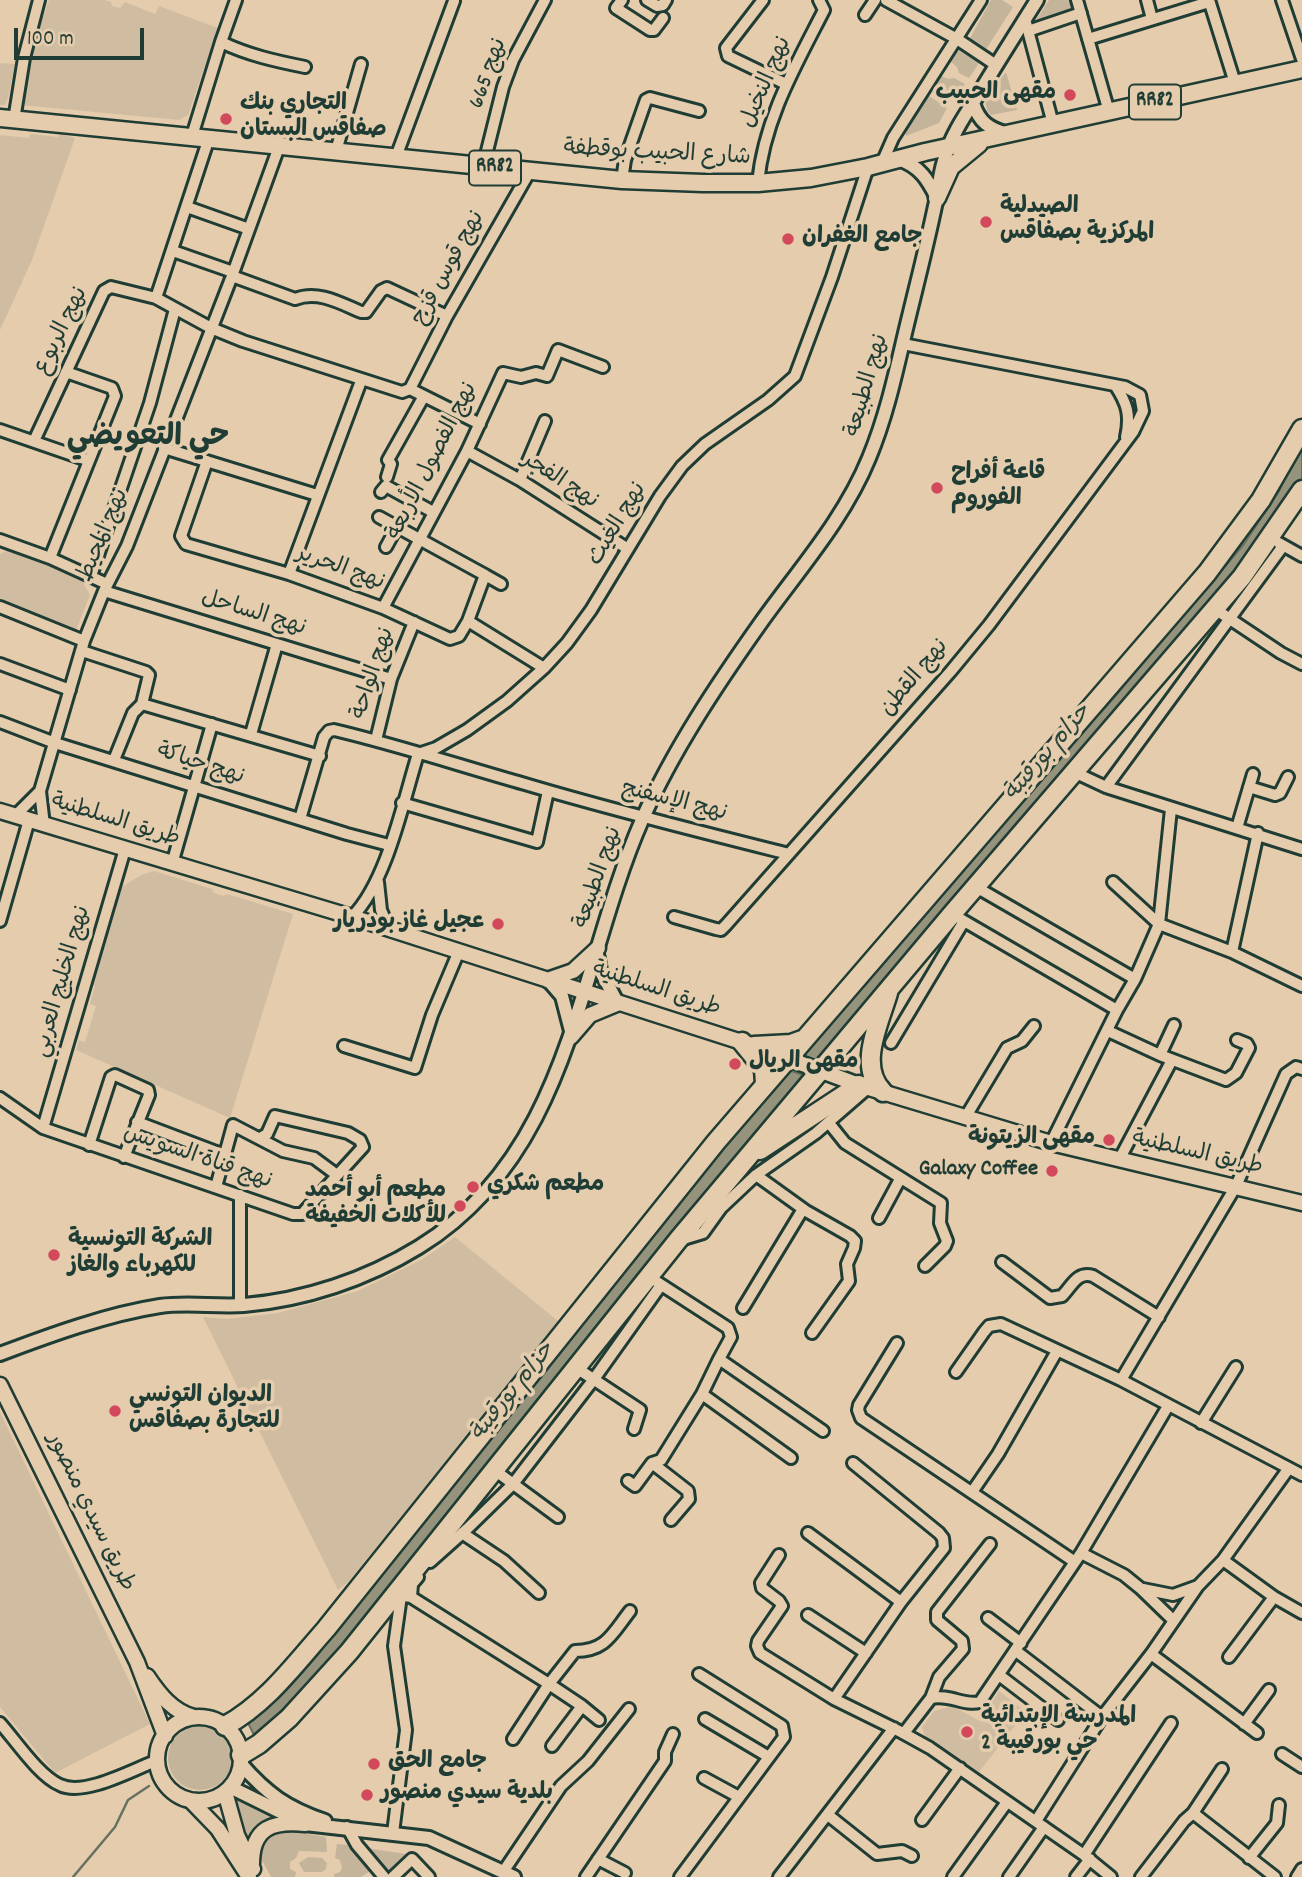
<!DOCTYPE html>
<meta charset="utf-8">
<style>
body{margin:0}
#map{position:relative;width:1302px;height:1877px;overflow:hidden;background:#e4ccad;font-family:Dekko,sans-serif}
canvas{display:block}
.scale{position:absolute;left:14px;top:28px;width:130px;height:32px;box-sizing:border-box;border:4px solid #1f3d34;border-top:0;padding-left:9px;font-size:21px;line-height:24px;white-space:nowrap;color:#1f3d34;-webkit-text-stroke:5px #e4ccad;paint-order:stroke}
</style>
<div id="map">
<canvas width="1302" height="1877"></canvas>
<div class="scale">100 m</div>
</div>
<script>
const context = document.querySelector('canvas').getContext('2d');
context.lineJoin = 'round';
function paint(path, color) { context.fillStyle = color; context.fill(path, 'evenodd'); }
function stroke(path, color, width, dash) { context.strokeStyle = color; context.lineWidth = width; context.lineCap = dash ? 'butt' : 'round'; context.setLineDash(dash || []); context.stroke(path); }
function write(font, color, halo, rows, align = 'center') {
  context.font = font + ' Dekko,"Playpen Sans Arabic",sans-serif'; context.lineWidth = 7; context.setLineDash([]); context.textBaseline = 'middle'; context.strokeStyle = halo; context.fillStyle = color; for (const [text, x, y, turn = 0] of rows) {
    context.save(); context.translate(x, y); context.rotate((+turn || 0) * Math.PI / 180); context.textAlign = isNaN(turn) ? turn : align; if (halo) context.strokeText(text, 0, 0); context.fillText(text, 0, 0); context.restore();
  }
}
paint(new Path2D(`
 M49,0H105L111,2L112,6L120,8L125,2L155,14L159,6L218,28L188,115L179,120L21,105L25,66Z
 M0,63L15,64L8,98L5,105H0Z
 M30,134L58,137L60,134L75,138L32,260L0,330V135L29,138Z
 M8,550L80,577L90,595L76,630L0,602V554Z
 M154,871L212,889L214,893L223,896L227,894L293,914L230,1118L76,1050L79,1040L85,1042L96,1006L90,1004L95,986L93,985L95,980L92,975L122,887L141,875Z
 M455,1237L558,1321L348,1582L338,1590L203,1317L227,1319L278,1313L358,1291L421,1260Z
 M0,1412L150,1724L55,1773L0,1707Z
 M999,1691L1021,1708L1013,1720L1017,1723L979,1772L925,1737L922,1727L934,1711L952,1706L980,1721Z`), '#d0bda1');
paint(new Path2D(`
 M991,0H1002L1013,7L985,51L969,40Z
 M1049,0H1069L1073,12L1036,23L1035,22Z
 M958,50L979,63L969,78L959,73L957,67L950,61Z
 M1006,72L1017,110L991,115L987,110L985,100Z
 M941,76L948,79L954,78L965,84L956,98L936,84Z
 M929,96L947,108L939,123L906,136L905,132Z
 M168 1758a32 32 0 1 1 64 0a32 32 0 1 1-64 0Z
 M240,1798L273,1817L257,1826L248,1839L236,1801Z
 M281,1829L326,1837L327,1852L299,1851L296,1858L290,1862V1869L296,1872L295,1877H271L259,1855L267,1836Z
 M337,1844L348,1845L372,1870L361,1877H334V1874L340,1872L342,1868L340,1860L335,1858Z
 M366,1848L406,1854L407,1857L388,1875Z
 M308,1857L322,1858L327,1863L326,1869L322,1872H304L299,1863Z`), '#c4b49a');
const water = new Path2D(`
 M1302,440V480L1239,569L862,1011L817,1061L802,1055L1065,745L1105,708L1244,544L1279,491Z
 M786,1069L803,1075L302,1697L255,1737L248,1723L286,1690L306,1667Z`);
paint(water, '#96937d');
stroke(water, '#667160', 2);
stroke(new Path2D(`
 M73,1877L115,1827L128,1800L149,1786`), '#667160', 2.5);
const minor = new Path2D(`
 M622,0L616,8L650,30H654L663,18
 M647,0L657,6L663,5L666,0
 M763,0L726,48L728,56L786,84
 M886,0L957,39L996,65
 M1077,0L1109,112
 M1147,0L1152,19
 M1209,0L1235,83
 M1282,0L1302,59
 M865,15L875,0
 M1025,19L1053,124
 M1028,31L1081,13
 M1088,39L1209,2
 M221,42C248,55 275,61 305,67
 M14,120L24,58L39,0
 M192,136L221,42L236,0
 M336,151L361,64
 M396,157L454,1
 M882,163L893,138L981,0
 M483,167L503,87L513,60L545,0
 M622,180L625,160L646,100L650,98L699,111
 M758,183C764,119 796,65 824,10L819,0
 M187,207L249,229
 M173,251L233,272
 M232,276L295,299C318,290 340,303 361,312H366L381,291L387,288L447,316
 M156,298L209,138
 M1115,385C1127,403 1131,415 1126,437
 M410,389L447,316L530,171
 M0,430L87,460
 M34,441L104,291L111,287L156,298L211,328L243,341L402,392L410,389L480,424
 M164,448L317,495
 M467,451L520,480L628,549
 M207,461L181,536L186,544L289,574L383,608L450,639L459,636L468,621L544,668
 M387,477L391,464L388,460L424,396
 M520,480L545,421
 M381,492L386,486L433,512
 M379,517L485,575L468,621
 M0,540L50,558L107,584
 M1279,543L1302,556
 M386,547L397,527
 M50,558L115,396L112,388L66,372
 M289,574L361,381
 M485,575L501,584
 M91,576L150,403L175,309
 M104,591L391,679
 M0,607L84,641
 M383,608L467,451L503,373L521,377L536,373L547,376L558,350L603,367
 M1215,609L1281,653L1302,664
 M82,651L146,672L149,675L142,704L133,713L114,760
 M0,664L70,690
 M142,704L320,756
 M0,722L55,743L347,834L389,845
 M251,734L277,644
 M376,740L391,679L414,622
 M1074,772L1106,787L1302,849
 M1106,787L1283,546
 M1249,787L1275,795L1280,793L1288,777
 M402,803L537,842L548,791
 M15,816L40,791
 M300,819L324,737L329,731L334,730C398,745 461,766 525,784C612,810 701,832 789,854
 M44,825L40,791L84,641L104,591L127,546L232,276L280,144
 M1237,828L1253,774
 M172,864L212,724
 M378,882L381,910L389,929
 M1113,882L1159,924
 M976,887L1135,979L1117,1010L1051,1143
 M952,914L1117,1010
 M352,917C387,882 403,802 418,754L436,748L467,730L507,701L544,668L567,643L591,610L660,496L682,466L705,444L768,400L795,376L832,277L868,167
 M674,917L716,929L721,930L726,925L951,671L989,625L1133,432L1143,411L1140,395L1125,387L903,344
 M0,921L29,820
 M1159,924L1171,809
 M1232,952L1302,986
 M1135,979L1159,924L1232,952L1258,833
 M1108,1031L1160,1055L1226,1080L1236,1073L1249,1048L1247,1044L1237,1040
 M891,1043L964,921
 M344,1046L415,1068L432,1015L459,951
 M1160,1055L1174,1025
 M1302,1069L1296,1067L1286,1074L1236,1186L1121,1380L1302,1475
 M0,1098L43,1128L293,1214H302L363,1147L360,1140L348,1133L275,1116L267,1134L260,1138
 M965,1118L1007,1048L1022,1041L1034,1026
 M137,1122L224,1155
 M829,1123L845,1143L941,1203L940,1223L947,1241L945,1246L925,1266
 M43,1128L125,849
 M89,1145L111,1077L115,1075L148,1090L149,1095L124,1157
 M1119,1160L1172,1060
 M756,1175L806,1211L850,1236L855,1241L854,1248L847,1264L849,1281L812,1333
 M216,1187L233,1125L283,1151L314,1158L337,1175
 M879,1218L900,1179
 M680,1240L703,1233L721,1208L756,1175L816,1133L869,1087
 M1002,1262L1050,1298L1062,1296C1072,1286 1077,1271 1093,1276L1159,1317
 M657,1282L728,1328L731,1337L719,1359
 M240,1305V1195
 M743,1308L803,1209
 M897,1343L859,1405L858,1410L861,1418L1075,1562
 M575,1367L640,1410L634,1429
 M956,1372L984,1332L989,1326L1001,1324L1121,1380
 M702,1394L791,1458
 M1201,1423L1236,1367
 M652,1463L688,1491L689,1499L671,1520
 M493,1469L558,1517
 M628,1481L635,1486L652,1463L661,1460L702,1394L719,1359L823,1431
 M972,1492L998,1454L1057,1351
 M462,1533L504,1561L539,1593
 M808,1533L901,1602
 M1081,1553L1124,1575L1140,1588L1173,1620
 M779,1555L761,1583L762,1588L779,1601L782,1606L758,1641L757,1646L760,1653L834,1699L901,1732L930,1748L1084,1855L1111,1877
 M1223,1560L1274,1597L1302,1613
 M430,1562L467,1529L513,1484L594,1379L661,1285
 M1143,1589L1173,1595L1198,1586
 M405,1596L411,1597L549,1684L513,1739
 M411,1597L412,1584L418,1577
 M808,1615L866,1653
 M988,1618L1021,1643
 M1016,1651L1102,1717
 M1151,1654L1257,1733
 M1229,1657L1274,1597
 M999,1675L1058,1720
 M931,1698L939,1677L963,1649L962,1641L937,1620V1612L990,1544
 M834,1699L901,1602L944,1548L943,1538L939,1533L853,1463
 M582,1706L599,1720
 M705,1719L769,1757
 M0,1723C16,1741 39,1776 60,1785C84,1797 134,1769 158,1760
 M1244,1724L1269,1690
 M904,1733L931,1698C951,1694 963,1706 980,1702L1081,1553L1168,1406
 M552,1746L582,1706L549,1684L575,1651C606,1651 612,1634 630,1611
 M1282,1754L1302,1767
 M704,1778L739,1797
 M1193,1813L1222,1769
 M828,1815L877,1854L902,1851L912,1856
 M922,1820L960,1768
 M1036,1821L1102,1717L1151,1654L1198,1586L1223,1560L1289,1468
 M347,1827L357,1845L384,1877
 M393,1833L406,1730L394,1646L401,1596
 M1084,1855L1171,1723
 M1249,1858L1277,1823L1279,1805
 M598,1859L625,1873
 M503,1872L561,1786L588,1761L629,1709
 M393,1877L412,1859L429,1877
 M586,1877L665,1761V1752L673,1734
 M680,1877L784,1737L782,1726L699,1674
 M779,1877L894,1728
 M953,1877L1007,1802
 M1009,1877L1044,1827
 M1076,1877L1090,1859
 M1141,1877L1184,1821L1193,1813L1275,1877
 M1297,1877L1302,1869`);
const tertiary = new Path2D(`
 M973,103C979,122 989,129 1008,134
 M898,159C920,166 928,180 937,198
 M597,954L600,970L617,1002
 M549,981L562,996L571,1031
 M0,1354C50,1335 108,1314 160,1306C188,1302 216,1307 244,1305C305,1300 367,1279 419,1247C572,1153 577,968 642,820C673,750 718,683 762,621C800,568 844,519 869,458C886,417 895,376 905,333C915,291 926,249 935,206C939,191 939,176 944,161C950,137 965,115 978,95C997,63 1017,32 1037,0
 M241,1764C267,1794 287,1808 325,1821
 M230,1787L305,1824L429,1838L514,1877`);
const secondary = new Path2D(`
 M0,811L352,917L754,1046L859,1085L1051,1143L1302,1203
 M547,980L573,971L598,948
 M571,1037L590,1015L619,1003
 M0,1385L137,1662L165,1736
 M147,1676C159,1694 173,1712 194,1717
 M157 1759a42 42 0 1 1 84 0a42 42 0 1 1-84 0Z
 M225,1792L237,1835L253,1869
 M190,1800L218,1829L249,1877
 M252,1864C252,1827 273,1821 305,1824`);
const primary = new Path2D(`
 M0,118L622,180L703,183H758L811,178L868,167L925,152L1302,69
 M937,198L951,167L979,144`);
const trunk = new Path2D(`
 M742,1042L764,1069L765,1084
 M754,1046L791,1044L802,1040
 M883,1092C857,1066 879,1024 888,993
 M760,1150L859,1085
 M225,1726C266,1704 295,1664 326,1629L716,1142L1207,573L1261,500L1302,429
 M241,1755L259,1744L289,1718L349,1652L678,1240L952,914L1242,577L1302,490`);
stroke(minor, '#1f3d34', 16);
stroke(tertiary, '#1f3d34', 18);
stroke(secondary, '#1f3d34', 19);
stroke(primary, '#1f3d34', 21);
stroke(trunk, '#1f3d34', 23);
stroke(minor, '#e4ccad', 10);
stroke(tertiary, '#e4ccad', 12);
stroke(secondary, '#e4ccad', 14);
stroke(primary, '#e4ccad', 16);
stroke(trunk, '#e4ccad', 18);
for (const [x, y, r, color] of [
 [1070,95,7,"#d1495b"],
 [226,119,7,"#d1495b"],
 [986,222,7,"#d1495b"],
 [788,239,7,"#d1495b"],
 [937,488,7,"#d1495b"],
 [498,924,7,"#d1495b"],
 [735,1064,7,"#d1495b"],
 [1109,1140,7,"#d1495b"],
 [1052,1171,7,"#d1495b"],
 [473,1187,7,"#d1495b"],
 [460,1206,7,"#d1495b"],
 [54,1255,7,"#d1495b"],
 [115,1411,7,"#d1495b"],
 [967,1732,7,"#d1495b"],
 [374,1764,7,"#d1495b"],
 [367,1795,7,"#d1495b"]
]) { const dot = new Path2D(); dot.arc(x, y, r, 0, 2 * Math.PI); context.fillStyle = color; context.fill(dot); stroke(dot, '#e4ccad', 2.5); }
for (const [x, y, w] of [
 [1155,102,52],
 [495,168,52]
]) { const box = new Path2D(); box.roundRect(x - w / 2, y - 17.5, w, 35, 5); context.fillStyle = '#e4ccad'; context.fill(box); stroke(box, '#1f3d34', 2); }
write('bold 21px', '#1f3d34', null, [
 ["RR82",1155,102],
 ["RR82",495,168]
]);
write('23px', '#1f3d34', '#e4ccad', [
 ["نهج 665",490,74,-70],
 ["نهج النخيل",768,83,-67],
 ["شارع الحبيب بوقطفة",657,155,3],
 ["نهج قوس قزح",450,269,-61],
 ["نهج الربوع",63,332,-64],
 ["نهج الطبيعة",869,386,-74],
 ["نهج الفصول الأربعة",434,462,-63],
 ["نهج الفجر",559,482,33],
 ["نهج الغيث",619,525,-59],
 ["نهج المحيط",105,536,-67],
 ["نهج الحرير",340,570,20],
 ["نهج الساحل",253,615,17],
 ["نهج الواحة",375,674,-72],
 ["نهج القطن",916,679,-50],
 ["نهج حياكة",200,766,18],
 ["نهج الإسفنج",674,803,14],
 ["طريق السلطنية",115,822,17],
 ["نهج الطبيعة",600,878,-71],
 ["نهج الخليج العربي",64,982,-74],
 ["طريق السلطنية",656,991,18],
 ["طريق السلطنية",1197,1155,13],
 ["نهج قناة السويس",197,1159,19],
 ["طريق سيدي منصور",89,1513,64]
]);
write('bold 23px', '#1f3d34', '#e4ccad', [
 ["مقهى الحبيب",1056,95,"right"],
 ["التجاري بنك",240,106],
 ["صفاقس البستان",240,132],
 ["الصيدلية",1000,209],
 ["المركزية بصفاقس",1000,235],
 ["جامع الغفران",802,239],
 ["قاعة أفراح",951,475],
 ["الفوروم",951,501],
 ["عجيل غاز بودريار",484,924,"right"],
 ["مقهى الريال",749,1064],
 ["مقهى الزيتونة",1095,1140,"right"],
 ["Galaxy Coffee",1038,1171,"right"],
 ["مطعم شكري",487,1187],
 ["مطعم أبو أحمد",446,1193,"right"],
 ["للأكلات الخفيفة",446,1219,"right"],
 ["الشركة التونسية",68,1242],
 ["للكهرباء والغاز",68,1268],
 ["الديوان التونسي",129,1398],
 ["للتجارة بصفاقس",129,1424],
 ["المدرسة الإبتدائية",981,1719],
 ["حي بورقيبة 2",981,1745],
 ["جامع الحق",388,1764],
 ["بلدية سيدي منصور",381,1795]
], 'left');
write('italic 24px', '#2b463b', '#e4ccad', [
 ["حزام بورقيبة",1049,754,-49],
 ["حزام بورقيبة",514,1393,-51]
]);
write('bold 30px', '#1f3d34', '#e4ccad', [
 ["حي التعويضي",148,440]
]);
</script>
